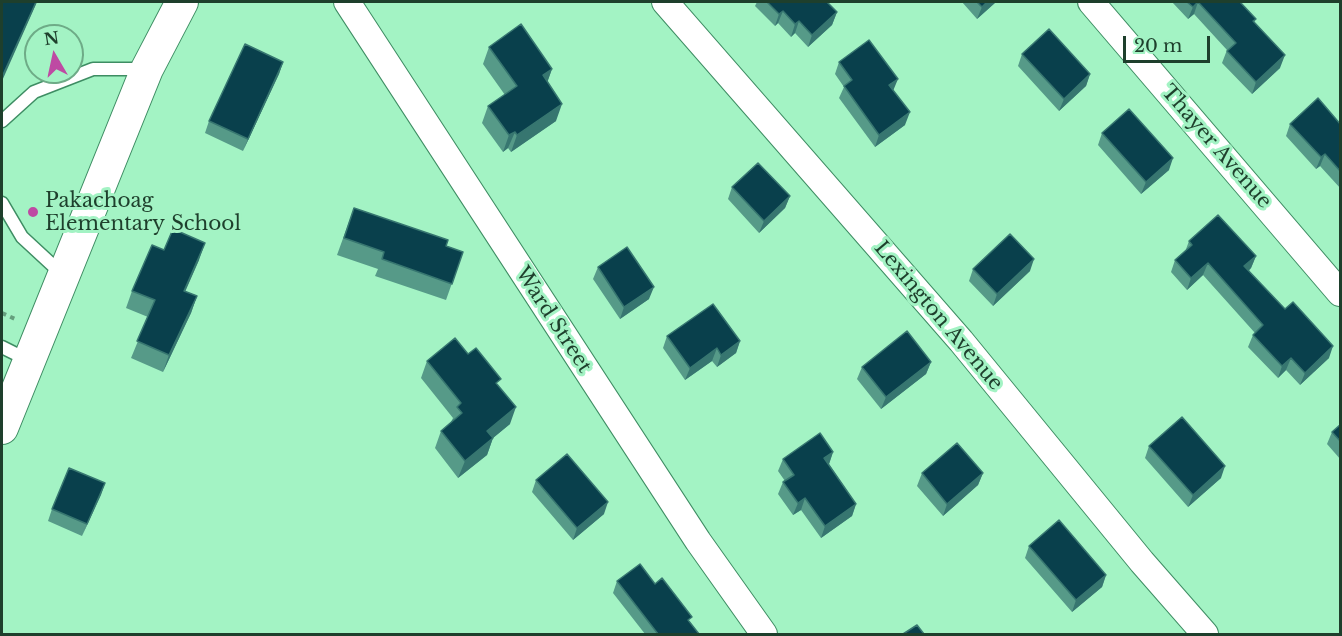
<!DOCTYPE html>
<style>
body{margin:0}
#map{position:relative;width:1342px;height:636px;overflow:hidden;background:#a3f3c4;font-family:"Libre Baskerville",serif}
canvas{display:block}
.frame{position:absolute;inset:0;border:3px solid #1e3f2c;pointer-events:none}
.north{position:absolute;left:24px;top:24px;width:60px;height:60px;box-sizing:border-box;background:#a3f3c4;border:2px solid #6eab87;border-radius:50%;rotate:351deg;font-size:16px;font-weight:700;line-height:24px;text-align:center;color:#1e3f2c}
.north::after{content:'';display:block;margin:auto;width:21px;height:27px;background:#be4aa3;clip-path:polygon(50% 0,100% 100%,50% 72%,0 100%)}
.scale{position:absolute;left:1123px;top:36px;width:87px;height:27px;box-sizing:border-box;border:3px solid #1e3f2c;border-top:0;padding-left:8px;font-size:18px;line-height:21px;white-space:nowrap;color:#1e3f2c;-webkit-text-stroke:4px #a3f3c4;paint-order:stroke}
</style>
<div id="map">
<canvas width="1342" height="636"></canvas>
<div class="frame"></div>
<div class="north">N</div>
<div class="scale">20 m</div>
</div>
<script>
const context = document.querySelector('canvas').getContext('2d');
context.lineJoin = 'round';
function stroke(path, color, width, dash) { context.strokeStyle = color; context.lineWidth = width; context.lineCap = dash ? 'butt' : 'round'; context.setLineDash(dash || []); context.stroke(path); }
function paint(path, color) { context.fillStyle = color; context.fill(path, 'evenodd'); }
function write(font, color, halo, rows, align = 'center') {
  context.font = font + ' "Libre Baskerville",serif'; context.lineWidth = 6; context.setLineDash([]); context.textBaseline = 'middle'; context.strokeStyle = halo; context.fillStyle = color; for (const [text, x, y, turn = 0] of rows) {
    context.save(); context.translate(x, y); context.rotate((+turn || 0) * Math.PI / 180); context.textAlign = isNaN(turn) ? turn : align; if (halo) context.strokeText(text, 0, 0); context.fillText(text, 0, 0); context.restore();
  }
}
const service = new Path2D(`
 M2,121L34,92L93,69H146
 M2,203L22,237L62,274
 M2,347L28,360`);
const minor = new Path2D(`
 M347,2L698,541L764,634
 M665,2L961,341L1142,562L1205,634
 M1091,2L1340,293`);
const tertiary = new Path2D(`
 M2,428L147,69L182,2`);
stroke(service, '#3e8d63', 15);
stroke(minor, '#3e8d63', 28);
stroke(tertiary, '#3e8d63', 34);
stroke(new Path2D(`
 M2,313L15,319`), '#659f7d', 4, [4.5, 4.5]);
stroke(service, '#fff', 12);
stroke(minor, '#fff', 26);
stroke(tertiary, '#fff', 32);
paint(new Path2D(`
 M757,2H827L837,12L832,25L808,47L795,33L791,37L778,23L775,26L755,6Z
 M962,2H996L977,19Z
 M1172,2H1240L1256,19L1254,23L1280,68L1252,94L1222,63L1227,50L1194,14L1188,19Z
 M489,47L552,69L547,82L556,121L511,152L508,148L503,152L482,123L488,106L505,95L483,64Z
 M1022,54L1090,74L1086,86L1059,111L1018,66Z
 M283,62L279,74L243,151L205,133L209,121Z
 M839,62L893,90L905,125L875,147L839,98L844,87L835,74Z
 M1290,124L1341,125V189L1320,166L1316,169L1286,136Z
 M1102,133L1169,170L1141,194L1098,145Z
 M732,187L790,196L785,208L759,233L728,199Z
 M354,208L446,246L463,252L446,300L375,276L378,269L337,255Z
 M1189,241L1256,256L1251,268L1249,271L1329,358L1300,385L1286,370L1278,378L1248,347L1253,335L1255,333L1203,275L1187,290L1171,272L1175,260L1185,252Z
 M164,250L199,260L185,291L197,296L191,313L163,372L131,358L148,317L126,308L132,291Z
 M598,267L649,299L620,319L593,279Z
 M973,269L1030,271L993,306L969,281Z
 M667,336L740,341L736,353L717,367L712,361L685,380L663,348Z
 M468,354L498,386L510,424L493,438L487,455L458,478L435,448L441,431L451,422L453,418L421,378L427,361Z
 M931,362L926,374L881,409L857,379L862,367Z
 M1341,424V460L1327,444L1332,432Z
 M1149,446L1221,478L1188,507L1145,458Z
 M833,452L829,464L856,504L852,516L821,538L801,510L793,515L778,494L783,482L785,481L778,471L783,459Z
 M922,473H983L978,485L943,516L917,486Z
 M536,480L604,514L573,540L532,492Z
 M105,483L82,536L48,521L52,509Z
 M1029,546L1106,575L1102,587L1072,612L1025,558Z
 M617,581L655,584L690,622L699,634H645L613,593Z`), '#569a88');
paint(new Path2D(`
 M36,2H37L2,81V77Z
 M987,2H996L977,19L982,7Z
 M1198,2L1194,14L1188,19L1193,7Z
 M783,11L778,23L775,26L779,14Z
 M837,12L832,25L808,47L812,35Z
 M799,21L795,33L791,37L795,24Z
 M1285,55L1280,68L1252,94L1256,82Z
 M283,62L279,74L243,151L248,139Z
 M552,69L546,86L543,75Z
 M1090,74L1086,86L1059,111L1064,99Z
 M898,79L893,91L889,85Z
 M562,104L556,121L511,152L517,135Z
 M910,112L905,125L875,147L879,135Z
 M515,132L508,148L503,152L509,135Z
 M1325,154L1320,166L1316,169L1321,157Z
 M1173,158L1169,170L1141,194L1146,182Z
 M790,196L785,208L759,233L764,221Z
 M205,243L199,260L178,308L184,291Z
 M1256,256L1251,268L1240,278L1244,266Z
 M1034,259L1030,271L993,306L997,294Z
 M1208,263L1203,275L1187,290L1191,278Z
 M654,287L649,299L620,319L624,307Z
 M197,296L191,313L163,372L169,355Z
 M740,341L736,353L717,367L721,355Z
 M1333,346L1329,358L1300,385L1305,373Z
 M717,348L712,361L685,380L690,368Z
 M1291,358L1286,370L1278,378L1282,366Z
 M931,362L926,374L881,409L886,397Z
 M516,407L510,424L493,438L487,455L458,478L465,461L487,431Z
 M833,452L829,464L820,470L824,458Z
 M1225,466L1221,478L1188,507L1193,495Z
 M983,473L978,485L943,516L947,504Z
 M105,483L101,495L82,536L87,524Z
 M805,498L801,510L793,515L798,503Z
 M608,502L604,514L573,540L577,528Z
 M856,504L852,516L821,538L825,526Z
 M1106,575L1102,587L1072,612L1076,600Z`), '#377670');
const building = new Path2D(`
 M2,2H36L2,77Z
 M767,2H827L837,12L812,35L799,21L795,24L783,11L779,14Z
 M977,2H987L982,7Z
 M1187,2H1240L1256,19L1253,21L1285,55L1256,82L1227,51L1236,43L1198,2L1193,7Z
 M521,24L552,69L543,75L562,104L517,135L515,132L509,135L488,106L517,86L489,47Z
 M1049,29L1090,74L1064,99L1022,54Z
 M869,40L898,79L889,85L910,112L879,135L844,86L852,80L839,62Z
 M245,44L283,62L248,139L209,121Z
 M1318,98L1341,125V172L1325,154L1321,157L1290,124Z
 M1129,109L1173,158L1146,182L1102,133Z
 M758,163L790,196L764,221L732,187Z
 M354,208L448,240L446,246L463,252L452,284L382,259L384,252L344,238Z
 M1218,215L1256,256L1244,266L1285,309L1293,302L1333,346L1305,373L1291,358L1282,366L1253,335L1263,325L1208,263L1191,278L1175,260L1192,245L1189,241Z
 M173,229L205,243L184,291L197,296L169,355L137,341L155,300L132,291L152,245L164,250Z
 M1010,234L1034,259L997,294L973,269Z
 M627,247L654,287L624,307L598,267Z
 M713,304L740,341L721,355L717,348L690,368L667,336Z
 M907,331L931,362L886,397L862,367Z
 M455,338L468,354L476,348L501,379L496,383L516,407L487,431L493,438L465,461L441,431L462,413L457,407L461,403L427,361Z
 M1182,417L1225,466L1193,495L1149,446Z
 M1341,424V442L1332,432Z
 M820,433L833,452L824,458L856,504L825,526L805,498L798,503L783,482L794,475L783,459Z
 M957,443L983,473L947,504L922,473Z
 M567,454L608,502L577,528L536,480Z
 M69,468L105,483L87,524L52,509Z
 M1059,520L1106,575L1076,600L1029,546Z
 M640,564L655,584L662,578L692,617L688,620L699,634H658L617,581Z
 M917,625L924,634H903Z`);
paint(building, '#09404c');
stroke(building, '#377670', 1.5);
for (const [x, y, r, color] of [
 [33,212,6,"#be4aa3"]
]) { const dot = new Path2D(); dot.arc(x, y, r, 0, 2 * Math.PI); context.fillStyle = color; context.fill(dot); stroke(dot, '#a3f3c4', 2); }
write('20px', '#1e3f2c', '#a3f3c4', [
 ["Thayer Avenue",1216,147,49],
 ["Lexington Avenue",938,316,50],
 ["Ward Street",553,320,57]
]);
write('20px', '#1e3f2c', '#a3f3c4', [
 ["Pakachoag",45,201],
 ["Elementary School",45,224]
], 'left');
</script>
